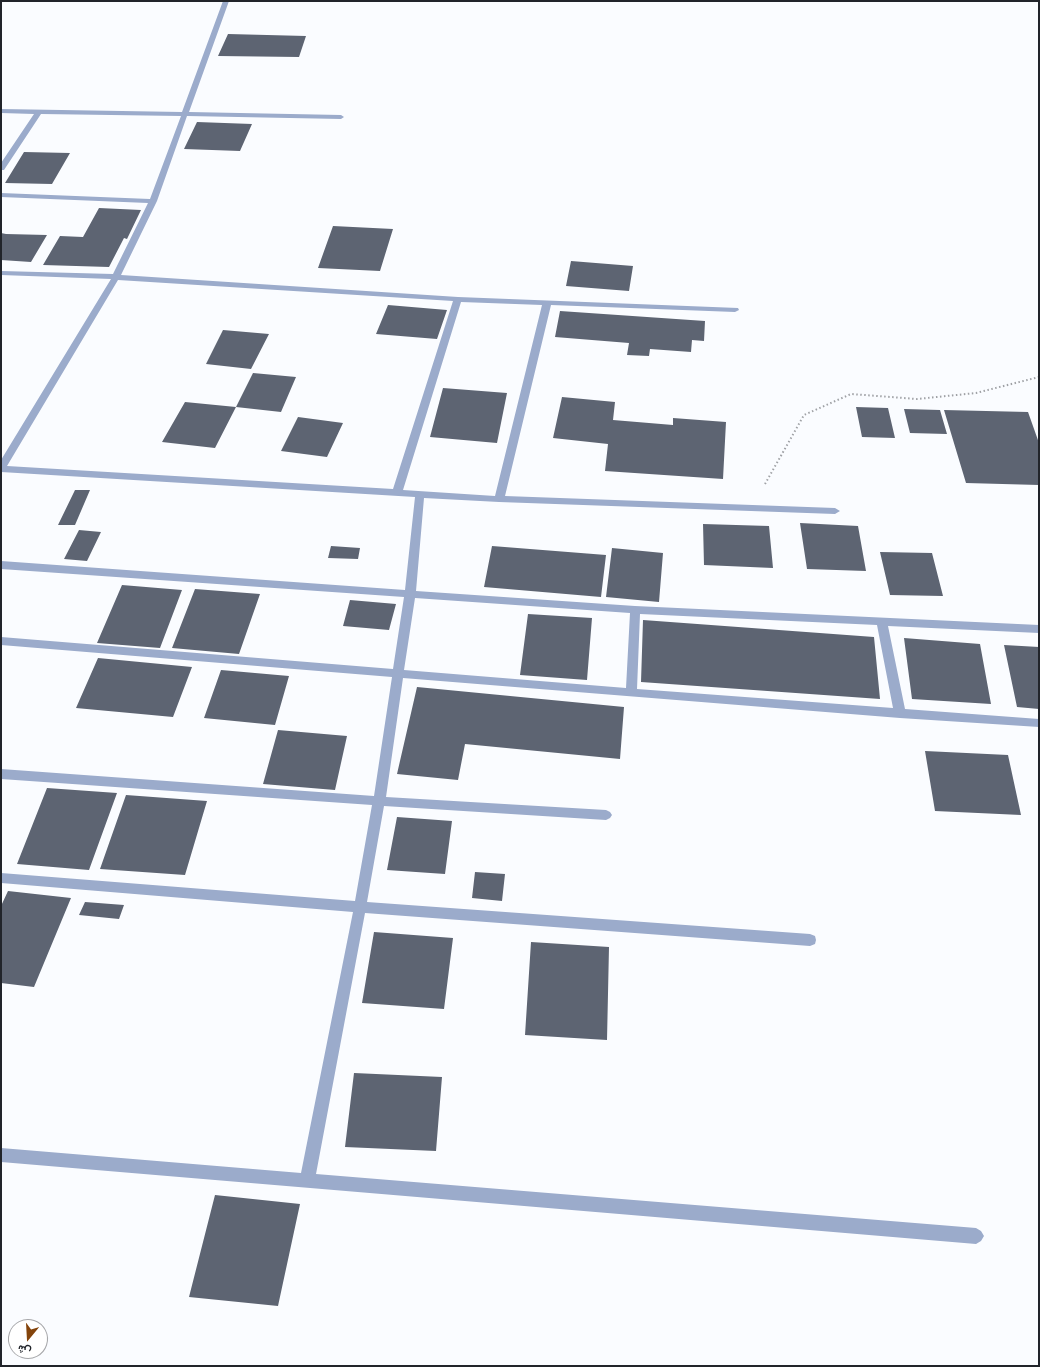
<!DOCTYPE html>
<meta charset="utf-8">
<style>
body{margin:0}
#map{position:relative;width:1040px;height:1367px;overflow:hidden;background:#fafcff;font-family:"Fira Sans",Vazirmatn,sans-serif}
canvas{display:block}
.frame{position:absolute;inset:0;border:2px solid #21242a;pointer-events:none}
.north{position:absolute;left:8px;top:1319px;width:40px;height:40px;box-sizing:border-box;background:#fff;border:1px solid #a6a7aa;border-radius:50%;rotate:198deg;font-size:11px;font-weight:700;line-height:16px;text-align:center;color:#21242a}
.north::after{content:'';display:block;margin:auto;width:14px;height:18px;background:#84440b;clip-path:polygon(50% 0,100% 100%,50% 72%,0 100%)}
</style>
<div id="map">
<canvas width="1040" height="1367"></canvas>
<div class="frame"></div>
<div class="north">ش</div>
</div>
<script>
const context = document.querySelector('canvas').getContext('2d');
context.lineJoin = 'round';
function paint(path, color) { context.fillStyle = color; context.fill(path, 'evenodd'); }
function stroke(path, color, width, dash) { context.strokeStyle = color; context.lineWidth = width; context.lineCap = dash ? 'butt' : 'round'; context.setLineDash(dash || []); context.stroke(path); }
paint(new Path2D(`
 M228,34L306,36L299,57L218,56Z
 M197,122L252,124L240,151L184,149Z
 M24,152L70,153L52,184L5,183Z
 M99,208L141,210L127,239L124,238L109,267L43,265L60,236L83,237Z
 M333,226L393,229L380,271L318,268Z
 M1,233L6,234L47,235L31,262L1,260Z
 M571,261L633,266L629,291L566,286Z
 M388,305L447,310L437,339L376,334Z
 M560,311L705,321L704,341L692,340L691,352L650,349L649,356L627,355L629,343L555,337Z
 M223,330L269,334L251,369L206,364Z
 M253,373L296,377L281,412L236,407Z
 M443,388L507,393L497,443L430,437Z
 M562,397L615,402L613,420L673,425V418L726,422L723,479L605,471L608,444L553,438Z
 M185,402L236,407L215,448L162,442Z
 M856,407L888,408L895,438L862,437Z
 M904,409L940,410L947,434L910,433Z
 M944,410L1028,412L1039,443V485L966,483Z
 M298,417L343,423L327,457L281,451Z
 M75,490H90L75,525H58Z
 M800,523L858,526L866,571L807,569Z
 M703,524L769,526L773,568L704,565Z
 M79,530L101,532L87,561L64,559Z
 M331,546L360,548L358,559L328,558Z
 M492,546L606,555L601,597L484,587Z
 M612,548L663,553L659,602L606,597Z
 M880,552L932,553L943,596L890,595Z
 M122,585L182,590L160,648L97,643Z
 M195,589L260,594L239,654L172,648Z
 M350,600L396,604L389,630L343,626Z
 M528,614L592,618L587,680L520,675Z
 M643,620L874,637L880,699L641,682Z
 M904,638L980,644L991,704L912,699Z
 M1004,645L1039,647V709L1017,707Z
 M98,658L192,667L173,717L76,708Z
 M221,670L289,676L275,725L204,718Z
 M417,687L624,707L620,759L465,744L458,780L397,774Z
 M278,730L347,736L335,790L263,784Z
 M925,751L1008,755L1021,815L935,811Z
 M47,788L117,793L89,870L17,864Z
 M126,795L207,801L185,875L100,869Z
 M397,817L452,821L445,874L387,870Z
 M475,872L505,874L502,901L472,898Z
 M8,891L71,898L34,987L1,983V906Z
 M85,902L124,905L119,919L79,915Z
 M374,932L453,938L444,1009L362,1003Z
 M531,942L609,947L607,1040L525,1035Z
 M354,1073L442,1077L436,1151L345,1147Z
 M215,1195L300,1204L278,1306L189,1297Z`), '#5d6472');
stroke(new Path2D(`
 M765,484L804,415L851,394L917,399L976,393L1039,377`), '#9fa1a5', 2, [1.5, 2.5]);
paint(new Path2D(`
 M223,1H229L189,112L341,115L344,117L341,119L187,116L157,201L121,275L458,297L738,308L739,310L735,312L551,305L505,496L835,508L840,511L835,514L499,502L424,498L416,591L635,606L1039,625V633L888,626L905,709L1039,719V727L900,718L403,678L386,797L606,810L610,812L612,815L610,818L606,820L384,806L367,902L810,934L815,936L816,940L815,944L810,946L365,913L316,1174L976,1228L981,1231L984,1236L981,1241L976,1244L1,1162V1148L301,1173L353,912L1,883V873L355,901L372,805L1,779V769L374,796L392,677L1,645V637L393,669L404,597L1,569V561L405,590L415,497L1,472V460L111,279L1,275V271L113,274L148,203L1,197V193L150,199L181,116L41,114L4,170H1V163L34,114L1,113V109L182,112ZM118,280L453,301L393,489L7,466ZM461,302L542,305L495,496L403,490ZM415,598L630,613L626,688L404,670ZM640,614L877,625L893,708L637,689Z`), '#9babcb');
</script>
